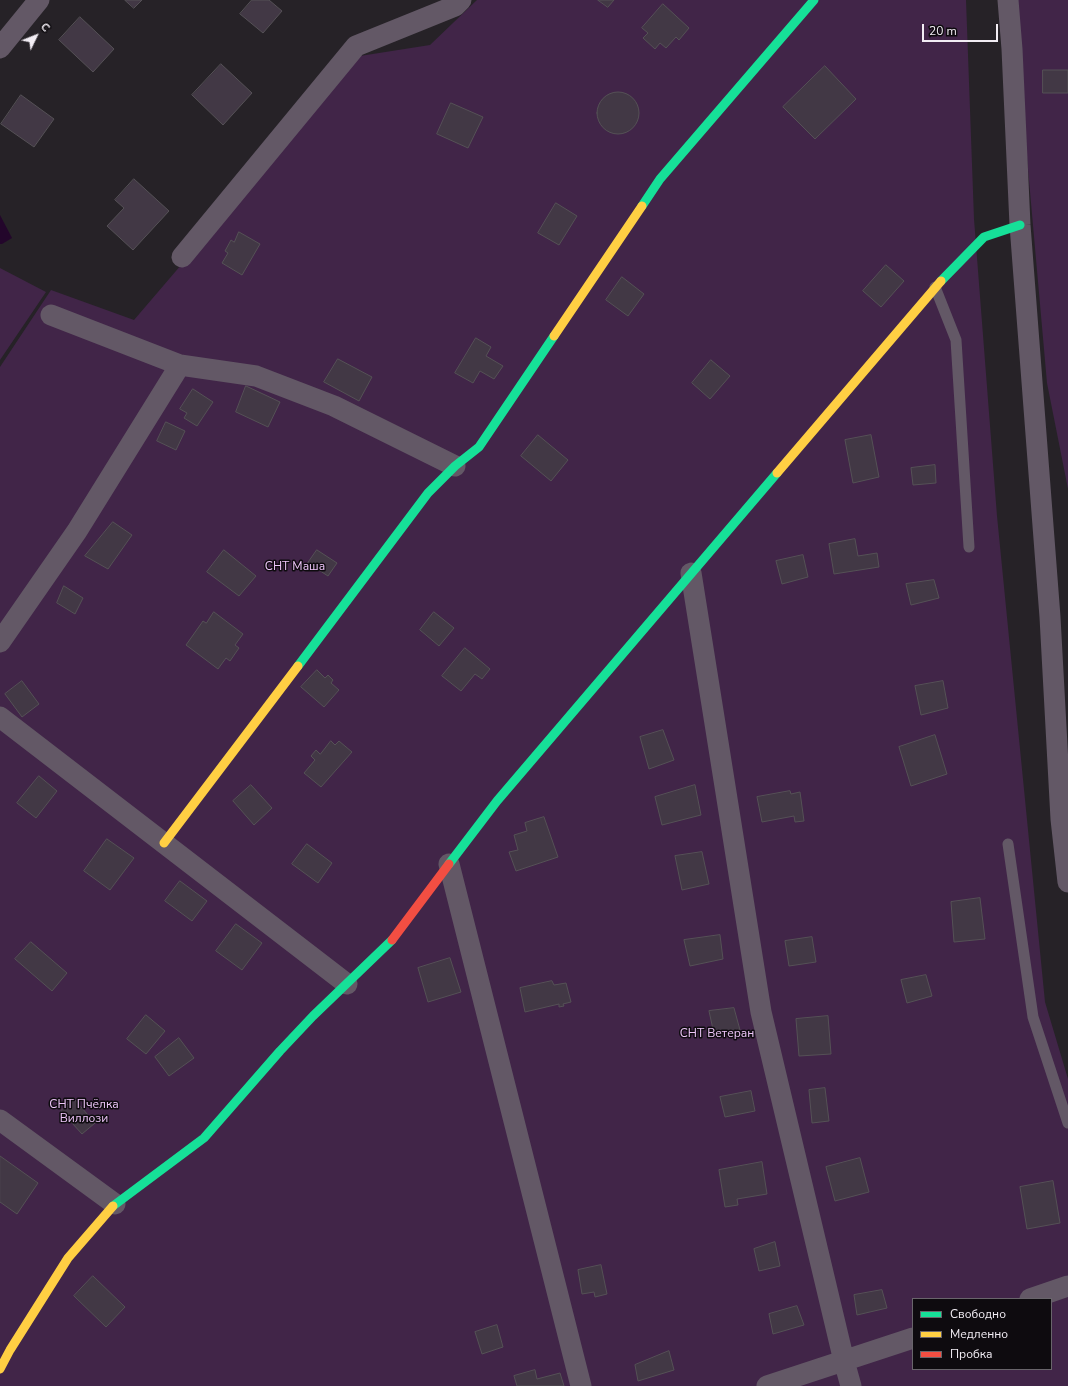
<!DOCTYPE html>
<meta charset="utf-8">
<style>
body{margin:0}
#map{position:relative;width:1068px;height:1386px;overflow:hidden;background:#262227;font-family:"Nunito Sans",sans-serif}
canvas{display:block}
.legend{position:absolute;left:912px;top:1298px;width:140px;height:72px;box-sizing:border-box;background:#0e0b0f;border:1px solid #69656b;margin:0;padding:5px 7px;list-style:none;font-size:12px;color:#f2edf4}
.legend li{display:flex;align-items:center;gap:8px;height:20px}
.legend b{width:20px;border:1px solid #69656b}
.north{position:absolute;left:16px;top:16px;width:40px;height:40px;-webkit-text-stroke:3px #0e0b0f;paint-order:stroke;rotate:47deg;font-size:11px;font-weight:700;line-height:16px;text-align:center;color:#f2edf4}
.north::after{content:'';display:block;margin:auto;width:14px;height:18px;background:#f2edf4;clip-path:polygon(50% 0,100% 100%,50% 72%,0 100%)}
.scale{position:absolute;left:922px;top:24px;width:76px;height:18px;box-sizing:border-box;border:2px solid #f2edf4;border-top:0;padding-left:5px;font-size:12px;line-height:14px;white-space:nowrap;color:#f2edf4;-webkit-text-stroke:3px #0e0b0f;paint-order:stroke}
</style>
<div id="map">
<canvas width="1068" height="1386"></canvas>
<ul class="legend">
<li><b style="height:5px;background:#16e098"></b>Свободно</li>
<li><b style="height:5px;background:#ffcf43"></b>Медленно</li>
<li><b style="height:5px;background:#f24e42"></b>Пробка</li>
</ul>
<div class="north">С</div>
<div class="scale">20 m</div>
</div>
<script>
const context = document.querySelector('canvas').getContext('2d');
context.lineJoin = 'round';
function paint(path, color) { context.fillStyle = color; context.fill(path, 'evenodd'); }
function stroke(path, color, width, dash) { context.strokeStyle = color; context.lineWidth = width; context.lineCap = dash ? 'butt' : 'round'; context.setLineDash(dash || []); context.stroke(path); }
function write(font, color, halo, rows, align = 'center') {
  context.font = font + ' "Nunito Sans",sans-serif'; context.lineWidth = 3; context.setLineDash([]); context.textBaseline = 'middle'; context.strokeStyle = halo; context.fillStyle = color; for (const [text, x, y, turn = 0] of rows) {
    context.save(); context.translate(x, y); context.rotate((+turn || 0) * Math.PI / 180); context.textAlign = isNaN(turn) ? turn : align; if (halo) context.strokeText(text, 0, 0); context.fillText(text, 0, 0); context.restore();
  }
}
paint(new Path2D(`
 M477,0H966L974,219L997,516L1045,1002L1068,1079V1386H0V367L51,290L134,320L360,56L430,45ZM913,1299H1051V1369H913Z
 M1013,0H1068V489L1047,383Z
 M0,268L46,292L0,360Z`), '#412548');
paint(new Path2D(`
 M0,215L12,238L2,244H0Z`), '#23062b');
const building = new Path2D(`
 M125,0H142L134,8Z
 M252,0H269L282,11L263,33L240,14Z
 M598,0H614L608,7Z
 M663,4L689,28L679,40L676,37L666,48L660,43L655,49L643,38L648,33L642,28Z
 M80,17L114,49L93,72L59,40Z
 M221,64L252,93L223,125L192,95Z
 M825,66L856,99L815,139L783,107Z
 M1043,70H1068V93H1043Z
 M597 113a21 21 0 1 1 42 0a21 21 0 1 1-42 0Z
 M21,95L54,119L34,147L1,124Z
 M451,103L483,117L468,148L437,134Z
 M134,179L169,211L133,250L107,226L124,208L115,200Z
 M556,203L577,216L559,245L538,233Z
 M239,232L260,244L242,275L222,263L228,253L225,251L231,240L234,242Z
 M886,265L904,281L881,307L863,291Z
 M622,277L644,294L628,316L606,300Z
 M476,338L491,347L486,356L503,366L494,379L480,371L473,383L455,373Z
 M338,359L372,377L359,401L324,382Z
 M711,360L730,376L710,399L692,383Z
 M246,386L280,402L268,427L236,412Z
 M193,389L213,402L197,426L184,418L187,413L180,409Z
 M166,422L185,431L176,450L157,441Z
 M538,435L568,460L551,481L521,456Z
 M871,435L879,477L853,483L845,440Z
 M935,465L936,483L913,485L911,468Z
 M113,522L132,535L108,569L85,556Z
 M855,539L858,556L877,553L879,567L834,574L829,544Z
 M224,550L256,576L239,596L207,572Z
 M317,550L337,563L328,576L308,563Z
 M803,555L808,577L782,584L776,561Z
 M934,580L939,598L911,605L906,584Z
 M64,586L83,598L75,614L57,603Z
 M214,612L243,634L235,645L239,648L230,661L226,658L218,669L186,645L203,621L206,623Z
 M434,612L454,628L439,646L420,630Z
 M465,648L490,669L482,679L475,674L461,691L442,676Z
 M317,670L325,678L328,675L333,680L331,683L339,690L324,707L301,687Z
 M22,681L39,704L22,717L5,694Z
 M943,681L948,708L921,715L915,686Z
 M663,730L674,760L649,769L640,737Z
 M935,735L947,774L911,786L899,747Z
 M331,741L335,745L339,741L352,752L321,787L304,773L315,760L311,756L316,750L320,754Z
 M39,776L57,791L36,818L17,803Z
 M251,785L272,808L254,825L233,801Z
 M695,785L701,815L662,825L655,797Z
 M790,791L791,794L800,792L804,821L795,822L794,816L762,822L757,797Z
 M544,817L558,857L516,871L509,852L518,850L514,835L527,831L525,823Z
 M107,839L134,858L110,890L84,871Z
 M307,844L332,863L318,883L292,864Z
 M702,852L709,884L682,890L675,856Z
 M180,881L207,901L192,921L165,901Z
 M980,898L985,939L954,942L951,902Z
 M236,924L262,943L242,970L216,951Z
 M720,935L723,959L690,966L684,940Z
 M812,937L816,962L789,966L785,941Z
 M31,942L67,973L52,991L15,959Z
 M450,958L461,992L428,1002L418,968Z
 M926,975L932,996L907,1003L901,980Z
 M552,981L554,985L566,983L571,1002L563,1004L564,1006L559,1007V1004L525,1012L520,988Z
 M734,1008L740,1030L714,1034L709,1011Z
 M146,1015L165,1031L146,1054L127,1039Z
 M828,1016L831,1054L799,1056L796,1019Z
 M179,1038L194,1058L169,1076L155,1057Z
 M825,1088L829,1121L812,1123L809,1090Z
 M751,1091L755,1111L725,1117L720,1097Z
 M74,1099L95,1123L82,1134L61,1111Z
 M0,1156L38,1183L17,1214L0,1202Z
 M860,1158L869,1192L835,1201L826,1167Z
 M762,1162L767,1194L737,1199L738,1205L725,1207L719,1170Z
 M1053,1181L1060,1223L1027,1229L1020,1187Z
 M775,1242L780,1266L759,1271L754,1249Z
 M601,1265L607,1294L595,1297L594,1292L582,1294L578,1270Z
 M93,1276L125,1307L106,1327L74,1296Z
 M882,1290L887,1308L857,1315L854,1295Z
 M797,1306L804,1325L773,1334L769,1314Z
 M497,1325L503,1347L482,1354L475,1332Z
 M669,1351L674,1370L638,1381L635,1365Z
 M535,1370L537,1379L560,1373L564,1386H517L514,1376Z`);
paint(building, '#423845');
stroke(building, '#555156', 1);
stroke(new Path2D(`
 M935,287L956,340L969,547
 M1008,844L1033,1017L1068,1123`), '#635866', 11);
stroke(new Path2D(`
 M1008,0L1012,49L1020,225L1050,617L1061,819L1068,882
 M0,48L39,0
 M182,257L356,46L455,6L461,0
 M51,315L180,365L256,376L334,406L455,466
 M691,573L761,1012L844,1361L851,1386
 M0,642L77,531L180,365
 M0,717L347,984
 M449,864L581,1386
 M0,1120L115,1204
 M1030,1299L1068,1286
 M767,1386L913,1338`), '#635866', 21);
stroke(new Path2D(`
 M642,206L660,179L814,0
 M941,281L984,237L1020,225
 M298,666L428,493L455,466L479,447L554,336
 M449,864L497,801L777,473
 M113,1206L204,1138L280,1051L313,1016L392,940`), '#16e098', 9);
stroke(new Path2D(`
 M554,336L642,206
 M777,473L941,281
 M164,843L298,666
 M0,1369L10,1350L68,1258L113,1206`), '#ffcf43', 9);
stroke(new Path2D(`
 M392,940L449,864`), '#f24e42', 9);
write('12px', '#eec6f9', '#0e0b0f', [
 ["СНТ Маша",295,567],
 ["СНТ Ветеран",717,1034],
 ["СНТ Пчёлка",84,1105],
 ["Виллози",84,1119]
]);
</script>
